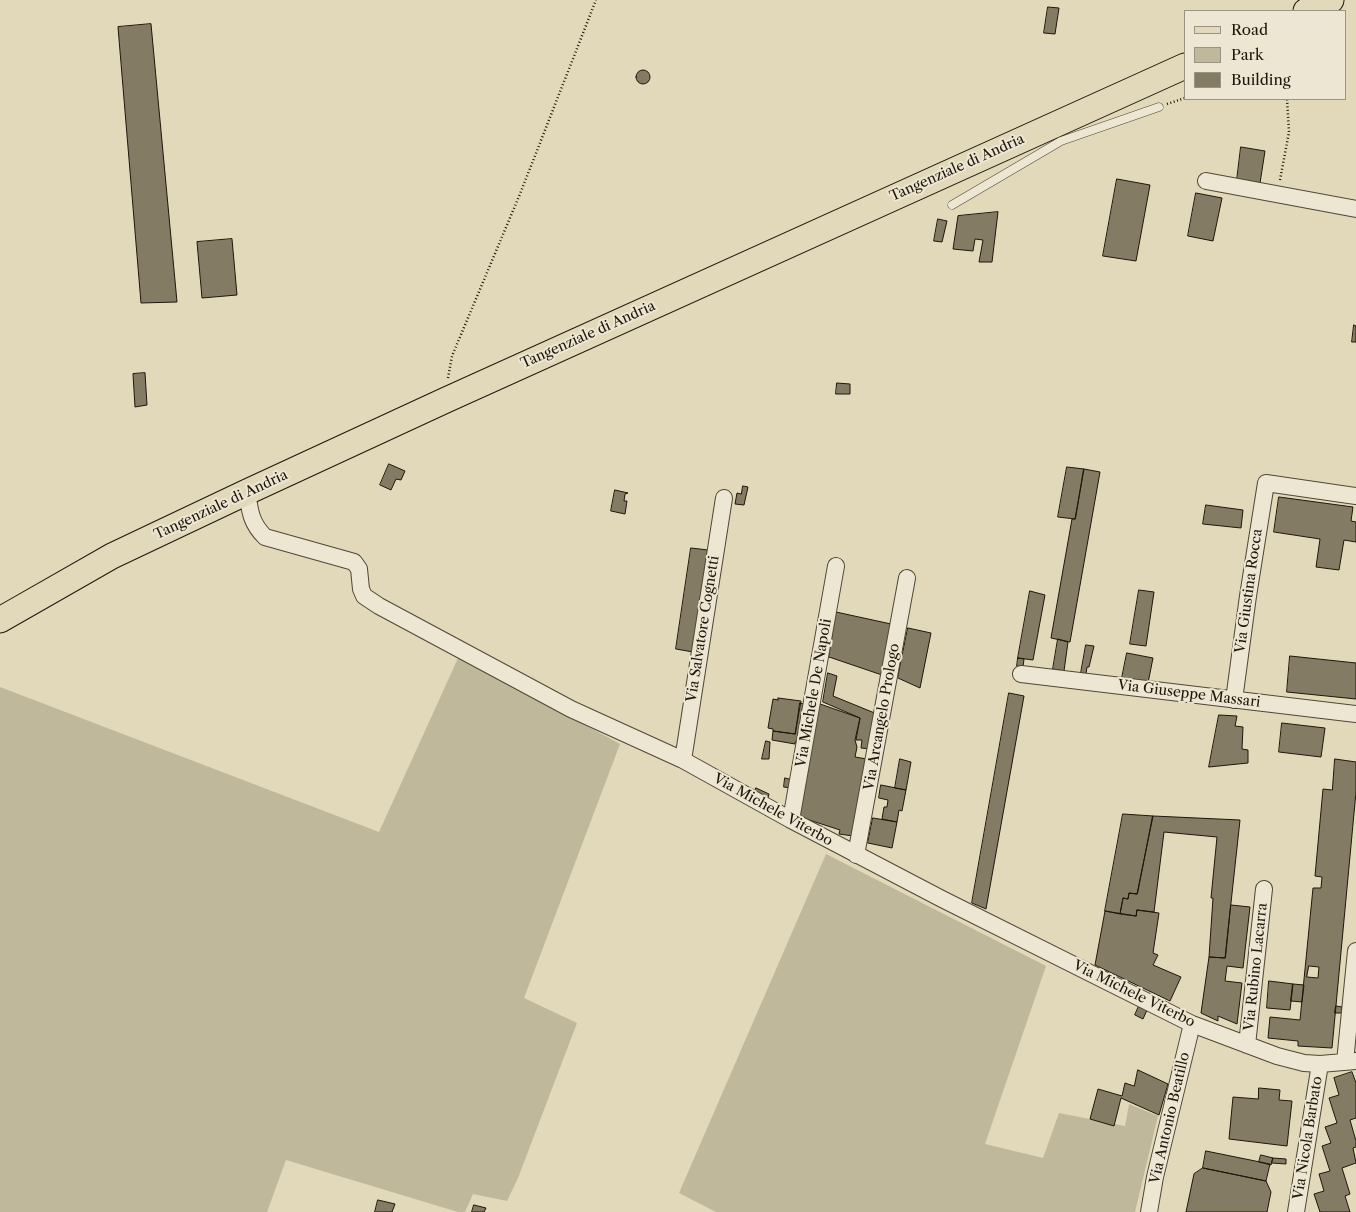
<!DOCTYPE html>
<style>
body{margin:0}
#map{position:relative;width:1356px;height:1212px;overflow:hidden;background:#e1d9b9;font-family:"Libre Caslon Text",serif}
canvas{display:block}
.legend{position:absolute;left:1184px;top:10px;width:162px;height:90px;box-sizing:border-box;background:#ece6d2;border:1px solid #9a9382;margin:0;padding:6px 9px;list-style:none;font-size:15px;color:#1f160b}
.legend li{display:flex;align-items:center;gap:10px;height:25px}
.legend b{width:25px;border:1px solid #9a9382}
</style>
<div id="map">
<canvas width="1356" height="1212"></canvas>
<ul class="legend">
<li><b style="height:6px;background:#e1d9b9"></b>Road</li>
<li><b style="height:14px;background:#c0b89b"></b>Park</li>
<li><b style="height:14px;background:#847b65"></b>Building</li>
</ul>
</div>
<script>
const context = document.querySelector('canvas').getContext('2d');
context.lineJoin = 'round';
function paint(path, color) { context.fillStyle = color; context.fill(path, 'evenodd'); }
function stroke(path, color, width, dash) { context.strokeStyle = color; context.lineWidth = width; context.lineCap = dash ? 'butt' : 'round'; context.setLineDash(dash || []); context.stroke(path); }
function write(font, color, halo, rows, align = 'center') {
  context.font = font + ' "Libre Caslon Text",serif'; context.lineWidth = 4; context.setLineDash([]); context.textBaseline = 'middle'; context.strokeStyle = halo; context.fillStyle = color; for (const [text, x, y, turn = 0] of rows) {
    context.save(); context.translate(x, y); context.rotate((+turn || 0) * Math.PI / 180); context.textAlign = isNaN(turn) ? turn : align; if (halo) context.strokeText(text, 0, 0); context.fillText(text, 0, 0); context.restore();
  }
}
paint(new Path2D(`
 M459,656L620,744L524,998L577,1023L518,1178L507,1201L473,1194L465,1212H458L286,1160L267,1212H0V687L379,832Z
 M826,854L1046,966L985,1144L1043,1158L1059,1113L1125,1126L1129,1104L1158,1116L1135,1212H716L679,1193Z`), '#c0b89b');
const building = new Path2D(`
 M1048,7L1059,8L1055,34L1044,33Z
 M151,24L177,302L141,303L118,27Z
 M636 77a7 7 0 1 1 14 0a7 7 0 1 1-14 0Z
 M1241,147L1265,151L1260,183L1237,180Z
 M1117,179L1150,185L1136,261L1103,256Z
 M1196,193L1222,198L1213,241L1188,236Z
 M998,212L992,262H979L983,240L975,239L973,251L953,249L958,216Z
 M938,219L947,221L942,242L934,241Z
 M232,239L237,295L202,298L197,242Z
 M1354,325L1356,326V342H1352Z
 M145,373L147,405L135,407L133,374Z
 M837,383L850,384V394H836Z
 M389,464L405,471L401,480L396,479L391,490L380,485Z
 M1067,467L1084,469L1075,519L1058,517Z
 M1084,469L1100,472L1070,642L1051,638L1072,519H1075Z
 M743,486L748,487L744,505L735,504L737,493L741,494Z
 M615,490L628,493L625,494L624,501H627L625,514L611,511Z
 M1279,497L1353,507L1351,521L1356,522V542L1344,540L1339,570L1316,567L1320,539L1274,532Z
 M1206,505L1243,510L1241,528L1203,524Z
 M691,548L708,550L693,652L676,649Z
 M1139,590L1154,592L1146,646L1130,644Z
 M1030,591L1045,595L1033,660L1018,658Z
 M836,612L891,624L882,675L829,657Z
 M908,628L931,633L920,688L898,678Z
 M1058,639L1068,642L1064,671L1053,669Z
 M1086,645L1094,646L1089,667H1087L1086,674L1081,673Z
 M1127,653L1153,658L1148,683L1122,678Z
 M1290,656L1356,663V699L1287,692Z
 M1018,658L1024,659L1023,667L1017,666Z
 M828,673L837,676L833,696L877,714L871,749L861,748L862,740H856L860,718L823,702Z
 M1009,693L1024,696L986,909L972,903Z
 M778,698L801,701L795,734L773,731V729L768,728L773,699L778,700Z
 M800,703L808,705L799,742H795V744L772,740L773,731L795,734Z
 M820,704L860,718L855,740L857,747L855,757L867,759L853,836L839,834L840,830L800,817Z
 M1219,715L1237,716L1235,726L1243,727L1242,749L1248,750V763L1209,767Z
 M1282,723L1325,728L1321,757L1279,752Z
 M766,741L770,742L769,759H762Z
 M900,759L911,762L906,790L895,788Z
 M1335,759L1356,762V792L1332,1048L1298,1046V1041L1268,1038L1270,1017L1300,1020L1313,888H1321L1322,877L1315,876L1323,789L1332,790ZM1309,966L1319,967L1318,978L1307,977Z
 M785,778L793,780L791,788L784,787Z
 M881,785L906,790L902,811L899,810L897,822L882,819L884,807H887L888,800L879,798Z
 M756,788L769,794L768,798L755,792Z
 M1123,814L1153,816L1137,894L1129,893L1128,899L1123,898L1120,914L1105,911Z
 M1153,816L1240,820L1225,958L1209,957L1213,898H1211L1217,837L1164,832L1154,912L1137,910L1136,916L1120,914L1123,898L1128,899L1129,893L1137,894Z
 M873,818L897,822L892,848L868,843Z
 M1231,905L1250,907L1243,968L1227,966L1225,981L1242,983L1237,1024L1218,1016V1021L1201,1013L1209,957L1225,958Z
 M1137,910L1159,913L1153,953L1158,955L1153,965L1181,977L1170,1001L1095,965L1105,911L1136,916Z
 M1269,981L1293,984L1290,1010L1267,1008Z
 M1293,984L1304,985L1302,1002L1291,1001Z
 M1139,1006L1147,1010L1143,1019L1135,1015Z
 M1336,1006L1342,1007V1013H1335Z
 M1138,1070L1168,1084L1159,1115L1121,1098L1114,1126L1090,1119L1098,1089L1122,1096L1125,1083L1134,1086Z
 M1352,1072L1356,1083V1118L1350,1120L1356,1141V1147L1353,1148L1356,1163L1342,1168L1350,1194L1345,1196L1350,1212H1320L1314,1194L1324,1191L1319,1174L1330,1171L1322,1146L1331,1143L1325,1127L1337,1123L1329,1098L1339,1095L1334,1078Z
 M1259,1088L1280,1090L1279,1100L1292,1101L1287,1146L1229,1139L1233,1097L1258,1099Z
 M1206,1151L1270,1164L1266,1181L1203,1168Z
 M1261,1155L1273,1158L1271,1165L1259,1162Z
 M1273,1158L1286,1159V1164L1272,1163Z
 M1203,1168L1266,1181L1271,1192L1267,1212H1186L1194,1174Z
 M378,1200L395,1204L392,1212H375Z
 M474,1205L486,1208L484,1212H472Z`);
paint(building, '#847b65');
stroke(building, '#1f160b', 1);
const lane = new Path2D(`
 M952,205L1061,141L1159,107`);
const street = new Path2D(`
 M1206,181L1356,209
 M247,492C250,512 251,523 265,537L354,562L359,569L361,589L364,596L379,606L571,709L683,760L791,820L942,899L1192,1024L1277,1056L1304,1063L1320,1064L1356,1061
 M1021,674L1356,714
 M1234,700L1248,596L1266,483L1356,496
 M683,760L724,498
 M791,820L836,566
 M856,855L907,578
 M1247,1045L1264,889
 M1345,1062L1356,951
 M1149,1212L1155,1177L1192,1024
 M1296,1212L1320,1064`);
const primary = new Path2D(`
 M1306,11L1331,0
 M0,620L112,556L247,492L446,400L1185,66`);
stroke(lane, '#504736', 9);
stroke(street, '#504736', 18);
stroke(primary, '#1f160b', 27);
stroke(new Path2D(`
 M1167,104L1185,98
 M1280,180L1289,132L1287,99
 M448,378L452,356L520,194L596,0`), '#1f160b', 2.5, [1, 2.5]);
stroke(lane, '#ece6d2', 8);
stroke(street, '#ece6d2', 16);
stroke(primary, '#e1d9b9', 25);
write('14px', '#1f160b', '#ece6d2', [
 ["Tangenziale di Andria",957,168,-24],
 ["Tangenziale di Andria",588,335,-24],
 ["Tangenziale di Andria",221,505,-25],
 ["Via Giustina Rocca",1249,591,-82],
 ["Via Salvatore Cognetti",703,629,-81],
 ["Via Michele De Napoli",814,693,-80],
 ["Via Giuseppe Massari",1189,694,7],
 ["Via Arcangelo Prologo",882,717,-80],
 ["Via Michele Viterbo",773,810,29],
 ["Via Rubino Lacarra",1256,967,-84],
 ["Via Michele Viterbo",1134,994,26],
 ["Via Antonio Beatillo",1170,1118,-77],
 ["Via Nicola Barbato",1308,1138,-81]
]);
</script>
